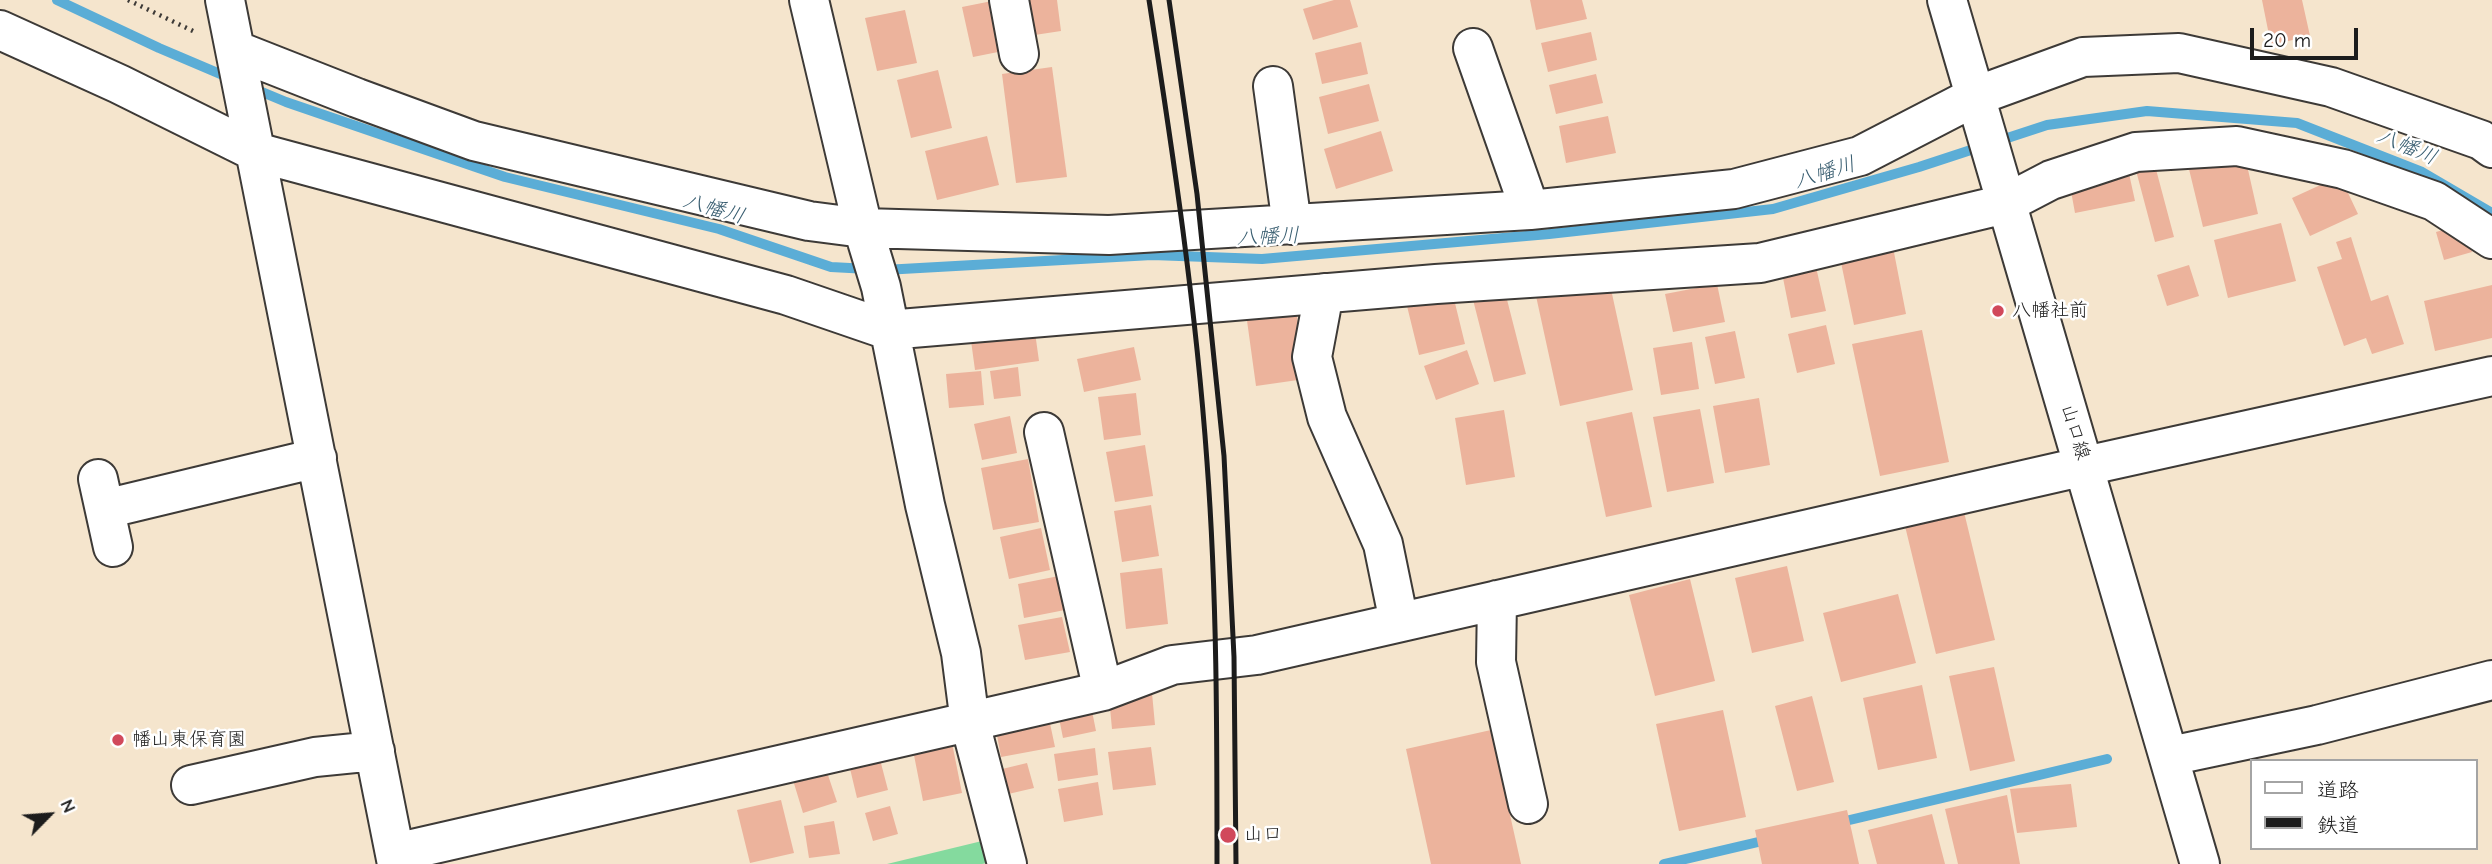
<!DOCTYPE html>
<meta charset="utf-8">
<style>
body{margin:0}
#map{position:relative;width:2492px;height:864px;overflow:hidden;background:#f5e5cd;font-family:"Comic Neue","Klee One",sans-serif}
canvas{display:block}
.legend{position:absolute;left:2250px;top:759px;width:228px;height:91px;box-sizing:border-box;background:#fff;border:2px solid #a4a4a4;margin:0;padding:9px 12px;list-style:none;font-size:21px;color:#1c1c1c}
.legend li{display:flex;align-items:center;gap:14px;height:35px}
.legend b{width:35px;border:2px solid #a4a4a4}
.north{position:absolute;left:14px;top:780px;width:70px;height:70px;-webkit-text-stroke:5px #fff;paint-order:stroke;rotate:65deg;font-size:19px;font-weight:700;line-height:28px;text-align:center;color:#1c1c1c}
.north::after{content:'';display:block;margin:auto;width:24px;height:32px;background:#1c1c1c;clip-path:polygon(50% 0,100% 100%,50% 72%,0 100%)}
.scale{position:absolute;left:2250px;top:28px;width:108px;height:32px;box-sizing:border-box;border:4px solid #1c1c1c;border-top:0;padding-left:9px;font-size:21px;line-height:24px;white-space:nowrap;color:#1c1c1c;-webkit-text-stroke:5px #fff;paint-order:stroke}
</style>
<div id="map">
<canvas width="2492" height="864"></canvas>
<ul class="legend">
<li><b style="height:9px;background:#fff"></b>道路</li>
<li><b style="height:9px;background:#1c1c1c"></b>鉄道</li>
</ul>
<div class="north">N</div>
<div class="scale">20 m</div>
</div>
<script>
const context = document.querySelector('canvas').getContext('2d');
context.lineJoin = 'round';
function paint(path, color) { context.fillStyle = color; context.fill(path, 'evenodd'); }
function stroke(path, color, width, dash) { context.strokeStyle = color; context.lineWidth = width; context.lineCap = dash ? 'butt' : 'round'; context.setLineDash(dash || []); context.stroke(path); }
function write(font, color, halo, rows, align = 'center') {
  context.font = font + ' "Comic Neue","Klee One",sans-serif'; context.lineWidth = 5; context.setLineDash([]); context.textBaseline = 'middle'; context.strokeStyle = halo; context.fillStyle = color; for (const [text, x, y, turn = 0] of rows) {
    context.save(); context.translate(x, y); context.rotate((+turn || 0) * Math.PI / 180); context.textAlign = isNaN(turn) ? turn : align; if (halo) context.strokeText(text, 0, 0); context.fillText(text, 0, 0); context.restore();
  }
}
paint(new Path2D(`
 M982,841L987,863L982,864H887Z`), '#84da9e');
stroke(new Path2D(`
 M57,0L159,48L232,79
 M250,87L286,102L505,177L719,229L831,267L868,269
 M884,270L1152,255L1262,259L1549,234L1773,209L1919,167L2047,125L2147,111L2297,123L2422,172L2492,213
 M1837,823L2107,759
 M1664,864L1771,839`), '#5badd6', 10);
paint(new Path2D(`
 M997,0L1008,50L973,57L962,7Z
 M1023,0H1057L1061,31L1028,36Z
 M1334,0H1350L1358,27L1313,40L1303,9Z
 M1530,0H1582L1587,19L1536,30Z
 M2262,0H2302L2310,36L2271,45Z
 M905,10L917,63L877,71L865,18Z
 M1591,32L1597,60L1548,72L1541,43Z
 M1361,42L1368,74L1322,84L1315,53Z
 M1052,67L1067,177L1016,183L1002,74Z
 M938,70L952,128L911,138L897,80Z
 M1596,74L1603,103L1556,114L1549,85Z
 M1369,84L1379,121L1328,134L1319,97Z
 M1608,116L1616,153L1566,163L1559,126Z
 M1381,131L1393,171L1336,189L1324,149Z
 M987,136L999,185L937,200L925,151Z
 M2244,152L2258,214L2203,227L2188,165Z
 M2153,158L2174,237L2155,242L2134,163Z
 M2128,169L2135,201L2075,213L2069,180Z
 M2340,176L2358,214L2310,236L2292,198Z
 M2281,223L2296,281L2228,298L2214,240Z
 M2464,224L2472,252L2444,260L2436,232Z
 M1891,237L1906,314L1854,325L1838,248Z
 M2351,237L2371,301L2388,295L2404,344L2372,354L2366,338L2344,346L2317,267L2342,259L2336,242Z
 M2189,265L2199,296L2167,306L2157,275Z
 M1816,267L1826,311L1791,318L1782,273Z
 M1502,280L1526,374L1494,382L1470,288Z
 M1609,280L1633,390L1560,406L1536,296Z
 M1717,284L1725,322L1673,332L1665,294Z
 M2492,285V338L2435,351L2424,301Z
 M1453,295L1465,344L1419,355L1407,306Z
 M1295,300L1305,379L1256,386L1245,306Z
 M1033,318L1039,361L975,370L969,326Z
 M1826,325L1835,364L1797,373L1788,334Z
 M1922,330L1949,462L1880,476L1852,344Z
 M1735,331L1745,378L1715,384L1705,337Z
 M1692,342L1699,389L1661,395L1653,348Z
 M1134,347L1141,380L1084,392L1077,359Z
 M1467,350L1479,384L1436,400L1424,366Z
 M1018,367L1021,396L994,399L990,371Z
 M981,371L984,405L949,408L946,374Z
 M1136,393L1141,435L1104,440L1098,397Z
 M1759,398L1770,465L1725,473L1713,406Z
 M1700,409L1714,483L1667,492L1653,417Z
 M1504,410L1515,477L1466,485L1455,418Z
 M1632,412L1652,507L1606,517L1586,422Z
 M1010,416L1017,453L982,460L974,424Z
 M1145,445L1153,496L1115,502L1106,452Z
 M1028,459L1039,522L993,530L981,468Z
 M1151,505L1159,556L1122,562L1114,511Z
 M1964,512L1995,640L1936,654L1905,526Z
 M1041,528L1050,570L1009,579L1000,537Z
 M1787,566L1804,641L1752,653L1735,578Z
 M1162,568L1168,624L1126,629L1120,573Z
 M1059,576L1065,610L1024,618L1018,584Z
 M1690,579L1715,681L1655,696L1629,595Z
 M1898,594L1916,663L1841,682L1823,613Z
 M1062,617L1070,652L1025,660L1018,625Z
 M1994,667L2015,761L1970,771L1949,676Z
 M1922,685L1937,758L1878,770L1863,698Z
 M1152,693L1155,725L1112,729L1109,697Z
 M1812,696L1834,782L1797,791L1775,706Z
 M1090,701L1096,731L1063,738L1057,708Z
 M1723,710L1746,817L1679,831L1656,724Z
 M1048,714L1055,747L1001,757L995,724Z
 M1491,730L1521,864H1431L1406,749Z
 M951,738L962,793L923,801L912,745Z
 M1151,747L1156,785L1113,790L1108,752Z
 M877,748L888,790L857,798L847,756Z
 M1095,748L1098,775L1058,781L1054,754Z
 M822,757L837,802L803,813L789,767Z
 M1027,763L1034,788L1004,795L998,770Z
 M1098,782L1103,815L1064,822L1058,789Z
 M2071,784L2077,827L2017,833L2010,789Z
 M2007,795L2020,864H1958L1945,809Z
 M781,800L794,853L750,863L737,810Z
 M890,806L898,834L873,841L865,813Z
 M1847,810L1859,864H1762L1755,830Z
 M1932,814L1945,864H1877L1868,830Z
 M834,821L840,854L809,858L804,826Z`), '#ecb39c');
const minor = new Path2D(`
 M225,0L397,864
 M809,0L863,228L881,287L925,505L961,653L970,723L1007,864
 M1009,0L1019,54
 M1947,0L2200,864
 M0,30L119,84L256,152L786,295L888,330L1436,284L1760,263L2005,204L2051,180L2136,152L2237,146L2343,169L2434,201L2492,239
 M1473,48L1530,210
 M235,50L357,98L474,141L809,221L863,228L1109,235L1530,210L1734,189L1860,156L1976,96L2083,57L2179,53L2331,87L2481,140L2492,148
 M1273,86L1292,225
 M1324,293L1312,357L1327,417L1383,544L1399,622
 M1044,432L1103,691
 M98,479L113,547
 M105,509L317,458
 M1497,600L1496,662L1528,804
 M2170,756L2317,725L2492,680
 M191,785L315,757L375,751
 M395,853L1103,691L1172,665L1257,655L2085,466L2492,376`);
stroke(minor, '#3d3a37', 42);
stroke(new Path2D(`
 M128,0L193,31`), '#3d3a37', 4.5, [2, 5]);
stroke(minor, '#fff', 38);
stroke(new Path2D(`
 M1149,0C1173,153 1196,307 1207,462C1217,596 1217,730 1217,864
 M1169,0L1197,194L1224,456L1234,657L1236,864`), '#1c1c1c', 5);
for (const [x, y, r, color] of [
 [1998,311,7,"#d1495b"],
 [118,740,7,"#d1495b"],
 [1228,835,9,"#d1495b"]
]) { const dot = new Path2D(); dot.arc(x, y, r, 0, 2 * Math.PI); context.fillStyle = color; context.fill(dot); stroke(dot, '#fff', 2.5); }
write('19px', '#1c1c1c', '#fff', [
 ["八幡社前",2012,311],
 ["幡山東保育園",132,740],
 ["山口",1244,835]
], 'left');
write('19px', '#1c1c1c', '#fff', [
 ["山口線",2075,432,73]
]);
write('italic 21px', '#385d70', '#fff', [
 ["八幡川",2407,147,23],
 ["八幡川",1825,173,-17],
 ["八幡川",714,209,16],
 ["八幡川",1268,237,-2]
]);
</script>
